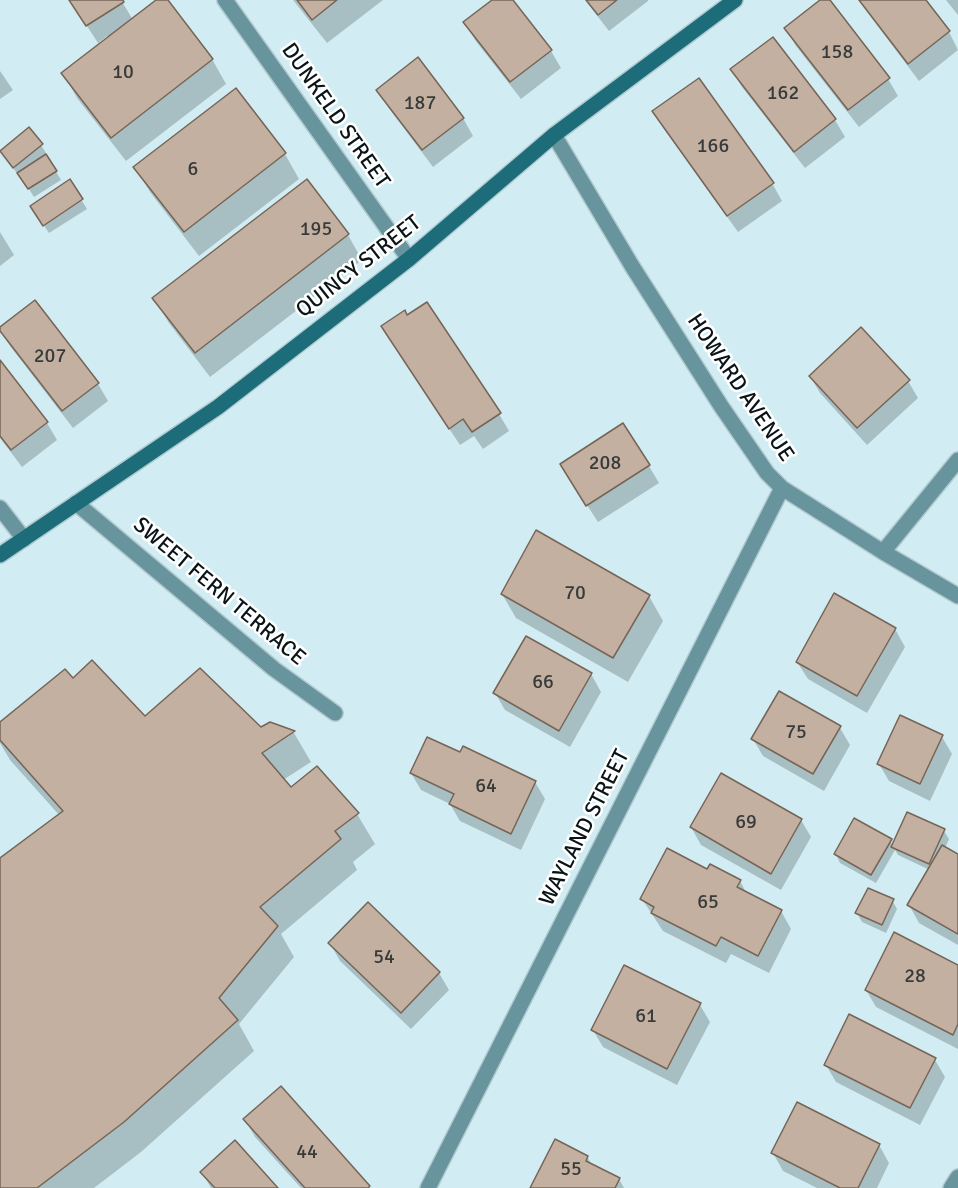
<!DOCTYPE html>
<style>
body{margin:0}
canvas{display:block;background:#d1edf3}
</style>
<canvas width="958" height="1188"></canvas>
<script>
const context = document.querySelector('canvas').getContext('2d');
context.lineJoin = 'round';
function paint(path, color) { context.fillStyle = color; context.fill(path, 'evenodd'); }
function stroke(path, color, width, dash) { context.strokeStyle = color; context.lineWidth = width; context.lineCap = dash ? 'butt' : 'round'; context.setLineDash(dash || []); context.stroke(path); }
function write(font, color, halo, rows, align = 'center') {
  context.font = font + ' Signika,sans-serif'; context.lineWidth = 5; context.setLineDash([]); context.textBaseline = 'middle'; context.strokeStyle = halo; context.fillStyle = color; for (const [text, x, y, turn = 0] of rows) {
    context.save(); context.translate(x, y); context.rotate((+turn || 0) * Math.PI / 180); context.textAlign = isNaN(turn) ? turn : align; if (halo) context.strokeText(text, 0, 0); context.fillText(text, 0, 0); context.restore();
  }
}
paint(new Path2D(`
 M70,0H121L133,20L159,0H166L212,59L226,84L126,161L77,98L63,73L109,38L107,36L98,43Z
 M293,0H383L327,43Z
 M495,0H511L551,51L561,68L521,99L475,40L465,22Z
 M585,0H648V1L609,31Z
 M822,0H828L888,79L898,96L859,127L796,46L786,28Z
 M858,0H924L949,32L958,50L919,81Z
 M946,0H958V15Z
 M732,70L835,120L845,137L805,168L742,87Z
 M0,71L13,90L0,99Z
 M378,90L463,118L473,136L433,167L388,107Z
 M236,91L285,154L299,179L199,256L150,192L135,167Z
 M654,112L772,183L782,201L738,232L664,129Z
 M41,145L46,153L45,154L61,180L34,197L20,175L19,176L1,152Z
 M70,181L87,209L49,233L37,215Z
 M306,181L348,235L362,260L210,377L169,323L154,298Z
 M0,232L14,255L0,266Z
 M35,302L98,384L108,401L73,428L10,346L0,329Z
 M393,344L499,414L509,431L483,449L474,436L460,445Z
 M0,362L47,423L57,440L22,467L0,438Z
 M810,376L908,381L918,398L867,445L820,393Z
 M649,466L659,483L598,522L572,482Z
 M502,594L649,596L663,621L628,682L516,618Z
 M895,629L905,647L867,713L808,679L797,662Z
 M591,674L601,692L570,747L505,710L495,693Z
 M73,680L145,718L261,729L270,723L294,733L311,762L283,780L291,789L317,768L357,814L375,844L353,862L357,870L281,934L294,957L239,1024L254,1051L141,1152L94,1188H0V860L60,816L10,760L0,743V724Z
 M840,728L850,745L824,791L763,756L753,739Z
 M942,737L952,754L930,801L889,781L879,764Z
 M461,754L535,782L545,799L521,850L460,821L450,804L421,790L411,773Z
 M908,814L944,831L949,839L945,848L958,855V945L919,923L909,905L930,870L898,855L895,850L876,883L840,863L836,854L890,841L893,846Z
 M801,820L811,837L781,890L701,845L691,827Z
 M708,871L740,881L747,894L781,911L791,929L769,973L731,954L726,963L663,931L642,899Z
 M892,900L897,909L886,933L862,922L857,913Z
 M330,943L439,973L449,990L411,1029L340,961Z
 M958,966V1049L876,1007L866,990Z
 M700,1005L710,1022L677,1085L603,1047L593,1030Z
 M935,1060L945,1077L920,1125L836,1082L826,1065Z
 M798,1104L879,1145L889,1163L877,1188H817L783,1171L773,1153Z
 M245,1120L369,1187L370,1188H301L255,1137Z
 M587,1157L593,1166L619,1179L624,1188H531Z
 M202,1172L276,1188H211Z`), '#0003');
const building = new Path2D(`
 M69,0H123L124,2L86,26Z
 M156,0H168L213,59L111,138L61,73Z
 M297,0H337L312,20Z
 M492,0H513L552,50L510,82L463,22Z
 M586,0H617L598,15Z
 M820,0H830L890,78L848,110L784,28Z
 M859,0H926L950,31L908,64Z
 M773,37L836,119L794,152L730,69Z
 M418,57L464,118L422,150L376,90Z
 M699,78L774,183L727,216L652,111Z
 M236,88L286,153L184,232L133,167Z
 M29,127L43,144L13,168L0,151Z
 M46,154L57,171L28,189L17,173Z
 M70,179L83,199L43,226L30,206Z
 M307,179L349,234L195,353L152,298Z
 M35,300L99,383L62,411L0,331V327Z
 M427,302L501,413L472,432L463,419L449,429L381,326L405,310L407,315Z
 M861,327L910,380L857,428L809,376Z
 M0,360L48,422L11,450L0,436Z
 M623,423L650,465L586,506L560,464Z
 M536,530L650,595L613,658L501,594Z
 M834,593L896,628L857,696L796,662Z
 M526,636L592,673L559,731L493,693Z
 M92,660L145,716L200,668L261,727L270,722L295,731L262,753L291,787L317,766L359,813L335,831L341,839L260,907L278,926L219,998L238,1020L124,1122L37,1188H0V858L63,811L0,740V722L65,669L73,678Z
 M779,691L841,726L813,774L751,739Z
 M900,715L943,735L920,784L877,764Z
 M427,737L460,752L463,746L536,781L511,834L449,804L454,794L410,773Z
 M721,773L802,819L771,874L690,827Z
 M907,812L945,829L929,864L891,847Z
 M854,818L892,839L871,875L834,854Z
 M942,845L958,854V934L907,905Z
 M667,848L707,869L710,864L741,880L737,887L782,910L758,956L721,937L716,946L651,913L654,907L640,899Z
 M868,888L894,899L882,925L855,913Z
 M368,902L440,972L401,1013L328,943Z
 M894,932L958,965V1024L953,1035L865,990Z
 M624,965L701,1003L667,1069L591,1030Z
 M849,1014L936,1058L910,1108L824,1065Z
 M281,1086L370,1186L368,1188H305L243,1119Z
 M797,1102L880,1144L858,1188H840L771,1153Z
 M555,1139L588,1156L586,1161L620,1178L615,1188H530Z
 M235,1140L278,1188H215L200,1172Z`);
paint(building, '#c3b0a1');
stroke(building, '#766557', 1.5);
const minor = new Path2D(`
 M225,0L409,259
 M554,135L632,266L721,406L767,473L782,488L883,552L958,596
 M76,503L274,669L335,713
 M0,508L24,539
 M883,552L958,460
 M428,1188L782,488
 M951,1188L958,1177`);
const secondary = new Path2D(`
 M0,555L218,407L409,259L554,135L735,0`);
stroke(minor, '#b1cad0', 18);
stroke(secondary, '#b1cad0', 18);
stroke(minor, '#67949d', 15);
stroke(secondary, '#1c6c79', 15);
write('20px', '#383b39', null, [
 ["158",837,53],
 ["10",123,73],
 ["162",783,94],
 ["187",420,104],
 ["166",713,147],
 ["6",193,170],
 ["195",316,230],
 ["207",50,357],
 ["208",605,464],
 ["70",575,594],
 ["66",543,683],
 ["75",796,733],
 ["64",486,787],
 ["69",746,823],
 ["65",708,903],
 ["54",384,958],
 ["28",915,977],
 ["61",646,1017],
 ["44",307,1153],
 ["55",571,1170]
]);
write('22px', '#0a1416', '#fff', [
 ["DUNKELD STREET",335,116,55],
 ["QUINCY STREET",359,267,-38],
 ["HOWARD AVENUE",740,388,56],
 ["SWEET FERN TERRACE",219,592,40],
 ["WAYLAND STREET",585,828,-63]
]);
</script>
